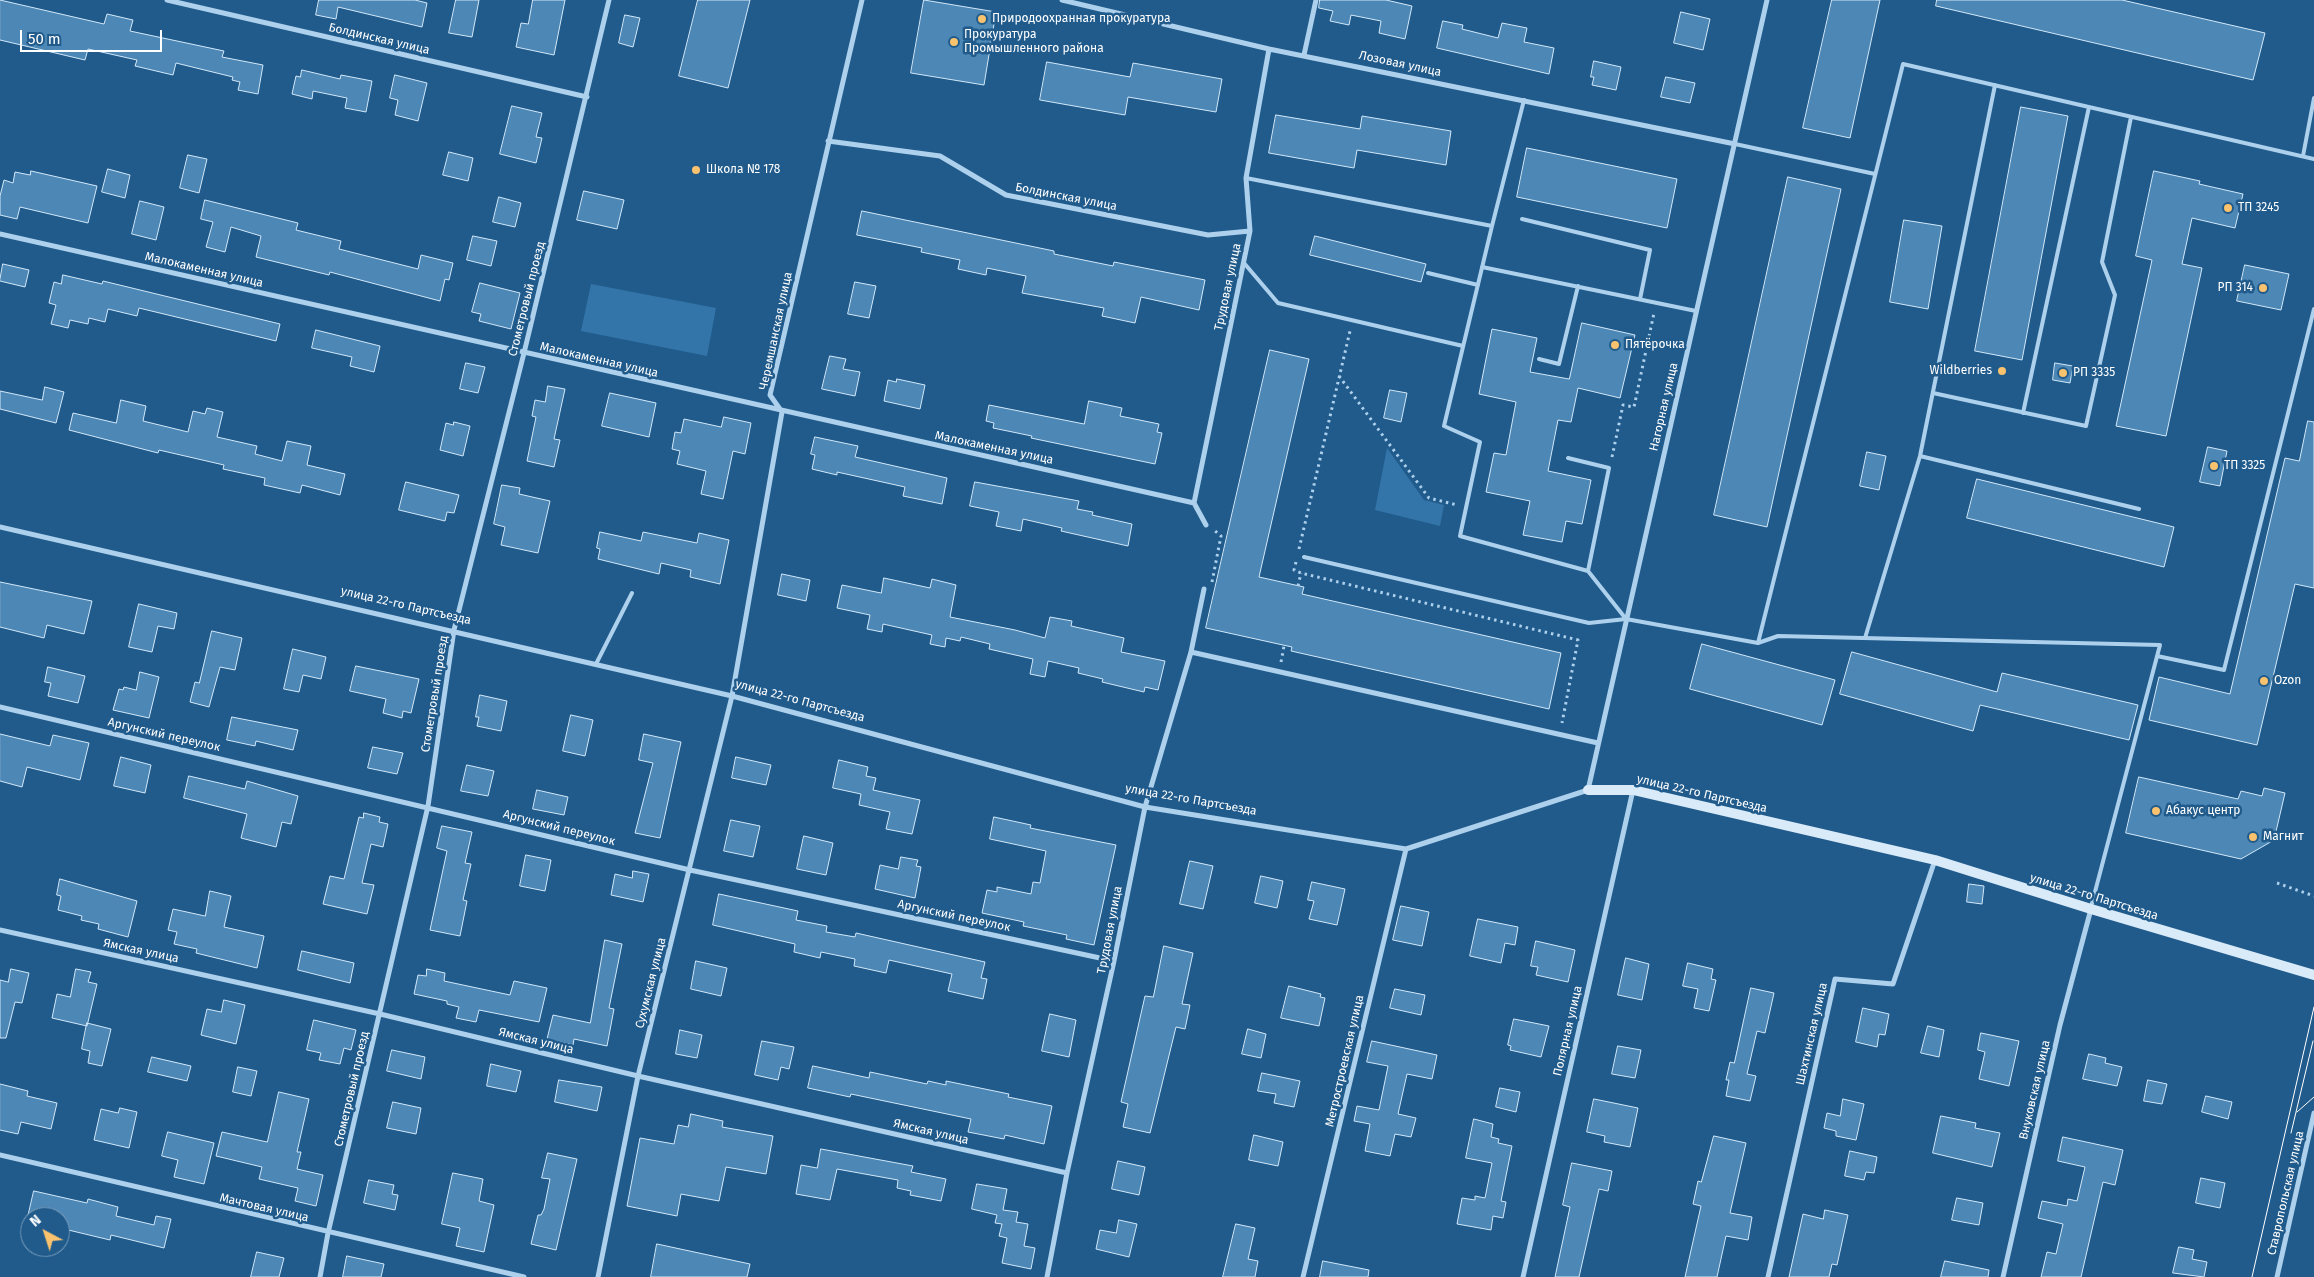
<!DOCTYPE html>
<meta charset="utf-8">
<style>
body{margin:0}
#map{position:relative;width:2314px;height:1277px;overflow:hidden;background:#205b8c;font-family:"Fira Sans",sans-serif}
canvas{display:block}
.north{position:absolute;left:20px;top:1207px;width:50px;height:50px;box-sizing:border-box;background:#205b8c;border:1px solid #799dba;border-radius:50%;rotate:320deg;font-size:14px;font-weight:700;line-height:20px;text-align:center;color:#fff}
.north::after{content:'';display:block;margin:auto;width:18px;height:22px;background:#f9c26e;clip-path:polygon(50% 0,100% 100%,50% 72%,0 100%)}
.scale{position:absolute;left:20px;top:30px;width:142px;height:22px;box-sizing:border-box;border:2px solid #fff;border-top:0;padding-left:6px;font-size:15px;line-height:18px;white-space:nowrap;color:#fff;-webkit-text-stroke:4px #205b8c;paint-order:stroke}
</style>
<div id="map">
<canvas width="2314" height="1277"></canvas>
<div class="north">N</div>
<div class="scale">50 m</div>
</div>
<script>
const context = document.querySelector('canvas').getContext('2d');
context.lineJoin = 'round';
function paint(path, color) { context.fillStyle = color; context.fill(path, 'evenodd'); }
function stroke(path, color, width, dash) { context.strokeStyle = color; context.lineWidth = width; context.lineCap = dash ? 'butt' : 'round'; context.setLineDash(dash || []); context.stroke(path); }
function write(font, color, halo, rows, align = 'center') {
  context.font = font + ' "Fira Sans",sans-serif'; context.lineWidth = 5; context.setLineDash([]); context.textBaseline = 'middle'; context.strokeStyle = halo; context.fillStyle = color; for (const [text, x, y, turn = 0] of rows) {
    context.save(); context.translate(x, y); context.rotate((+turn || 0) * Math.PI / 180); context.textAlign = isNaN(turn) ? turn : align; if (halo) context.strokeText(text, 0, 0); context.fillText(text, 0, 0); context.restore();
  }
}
paint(new Path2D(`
 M591,284L716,308L707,356L581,331Z
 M1387,448L1424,500L1444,505L1440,526L1375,510Z`), '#3475a9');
const building = new Path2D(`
 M0,0L104,24L107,14L133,20L130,31L224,51L222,57L263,65L258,94L238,90L240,82L232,80L233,77L176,63L173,75L135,66L137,60L88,49L85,60L0,40Z
 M319,0H415L427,3L422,27L338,7L336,19L316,15Z
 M456,0H479L472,37L449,33Z
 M533,0H565L554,55L516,47L521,23L528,24Z
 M698,0H750L728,88L679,76Z
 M924,0L996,12L984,85L911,73Z
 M1320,0H1386L1412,6L1405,39L1379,33L1381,21L1351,15L1349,25L1330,21L1333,11L1319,8Z
 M1832,0H1880L1850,138L1803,128Z
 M1937,0H2122L2265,33L2253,80L1936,6Z
 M1681,12L1710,19L1703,50L1674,43Z
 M625,15L640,18L633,47L619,43Z
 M1443,21L1463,25L1462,29L1498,38L1502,23L1527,28L1524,42L1554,48L1549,74L1437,48Z
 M1594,61L1621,67L1616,90L1592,85L1594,77H1591Z
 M1047,62L1130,77L1133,63L1222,79L1216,112L1128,97L1125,115L1040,100Z
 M302,70L340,79L341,75L372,81L366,112L345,108L347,98L313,91L312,99L292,94L296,76L300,77Z
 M395,75L427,83L418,121L395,115L398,100L390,98Z
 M1666,77L1695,83L1690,103L1661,97Z
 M512,106L542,113L536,137L542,138L536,163L500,154Z
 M2021,107L2068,116L2022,360L1975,351Z
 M1276,115L1360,129L1362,116L1451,131L1446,165L1357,150L1354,168L1269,153Z
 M1527,148L1677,179L1667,228L1517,197Z
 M449,152L473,158L468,181L443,175Z
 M188,155L207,159L199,193L180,188Z
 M108,169L130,175L125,198L102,192Z
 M31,171L97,186L88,223L20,207L17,219L0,215V196L4,180L13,183L15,172L30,175Z
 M2154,171L2200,181L2199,184L2243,194L2235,228L2192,218L2182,264L2202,268L2166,436L2116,426L2152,260L2136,256Z
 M1788,177L1841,189L1767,527L1714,515Z
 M584,191L624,200L617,229L577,220Z
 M499,197L521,203L515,227L493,222Z
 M205,200L298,223L296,230L341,241L339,249L418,269L421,255L453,263L449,280L445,279L440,301L330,272L329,275L256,257L261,236L231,227L225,252L206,247L213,222L201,219Z
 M140,201L164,207L156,240L132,234Z
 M862,211L1054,251V254L1113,266L1114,262L1205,280L1199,310L1141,297L1135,323L1102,316L1104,308L1022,293L1026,276L987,268L986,275L958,269L960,260L921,252L922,248L857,235Z
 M1904,220L1942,226L1928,309L1890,302Z
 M473,236L497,241L491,266L467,260Z
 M1315,236L1426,264L1421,282L1310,255Z
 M3,264L29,270L25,287L0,281Z
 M2245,265L2289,274L2281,310L2237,301Z
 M63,275L102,284L103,281L280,324L276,341L139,308L137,316L108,309L105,322L89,318L88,324L70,320L68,328L51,324L56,305L49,303L54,282L61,284Z
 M855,282L876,286L869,318L848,314Z
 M480,283L520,293L511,329L479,321L481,314L472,312Z
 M1582,323L1635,335L1620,398L1578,388L1571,422L1558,420L1548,471L1591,480L1582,524L1566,521L1562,542L1523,535L1530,501L1486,492L1494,453L1506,455L1516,402L1479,394L1492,329L1537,338L1530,372L1569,379Z
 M316,330L380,346L374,372L350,366L352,357L312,348Z
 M1270,350L1309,359L1259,577L1304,587L1302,594L1561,653L1549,709L1291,651L1292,647L1206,628Z
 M830,356L846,359L843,369L860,372L855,396L822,389Z
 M466,363L485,367L478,393L460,389Z
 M2055,363L2073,366L2070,383L2053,380Z
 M897,379L925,385L920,409L884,401L888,380L896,382Z
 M548,386L565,389L554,439L560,440L554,467L527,461L536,417L532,416L535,400L545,402Z
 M45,387L64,392L56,423L0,409V391L42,400Z
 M1390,390L1407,393L1401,422L1384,418Z
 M610,393L656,403L649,437L602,426Z
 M121,400L146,406L143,421L188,432L193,411L205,414L207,408L223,412L217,437L257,446L255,454L282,461L287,441L311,446L307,465L345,474L340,495L302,485L300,493L264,485L265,478L223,469L224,465L159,450L158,453L69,430L73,413L116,423Z
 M1089,401L1122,408L1120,416L1159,424L1157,432L1162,433L1155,464L1031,438L1032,436L993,428L994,423L986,421L989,405L1084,424Z
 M724,417L751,423L745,454L733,451L723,499L701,494L706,471L677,464L680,451L672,449L675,432L681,433L684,419L721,427Z
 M2308,421L2314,422V588L2295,584L2257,745L2149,720L2159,677L2230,694L2285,458L2299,461Z
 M454,422L470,426L463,456L440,450L446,423L453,425Z
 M815,437L858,446L855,457L947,478L942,504L903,496L905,487L837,472V475L812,469L815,455L811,454Z
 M2208,447L2227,451L2220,486L2200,482Z
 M1867,452L1886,456L1879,490L1860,486Z
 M1977,479L2174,527L2164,567L1967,518Z
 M406,482L459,495L454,513L447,512L445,521L399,510Z
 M975,482L1079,501L1077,509L1093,512L1092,515L1132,524L1128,546L1061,531L1062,528L1023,519L1021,531L996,526L999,512L970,506Z
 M502,485L520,488L519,494L550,501L538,553L501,545L505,527L494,524Z
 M600,532L641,541L643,532L697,543L699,533L729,540L720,584L690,577L691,570L661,563L659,574L598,559L600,549L597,548Z
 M782,574L810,580L806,601L778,595Z
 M884,578L930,588L932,579L956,585L950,617L1015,630L1045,638L1050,617L1072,621L1071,626L1124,638L1121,652L1165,661L1158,690L1145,687L1144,692L1102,682L1103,679L1078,673L1079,668L1048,661L1045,677L1030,674L1033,659L989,649L990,644L961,637L960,641L946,638L945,647L930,644L932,635L883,624L882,632L867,629L870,615L837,608L842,585L881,593Z
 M0,582L92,601L84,634L47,625L44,638L0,627Z
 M139,604L177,613L174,629L158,626L152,652L129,647Z
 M212,631L242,638L235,670L220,667L209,707L190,702L195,682L199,683Z
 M1702,644L1835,680L1822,725L1690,689Z
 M293,649L326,657L321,679L303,675L299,692L284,689Z
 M1852,652L1997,692L2002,673L2138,705L2129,740L1980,705L1973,731L1840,694Z
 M356,666L419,679L411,713L403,711L402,718L383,713L386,699L350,691Z
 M48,667L85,676L78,703L48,696L51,683L45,682Z
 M140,672L159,677L149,718L113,710L119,689L123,690L124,687L136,690Z
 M480,695L507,701L501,731L477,726L479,717H476Z
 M571,715L593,720L585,756L563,751Z
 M232,717L298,730L293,750L256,741L255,746L227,740Z
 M0,734L50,746L53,735L89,743L80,780L27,767L22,787L0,781Z
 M644,734L681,742L660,838L635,833L653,763L639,760Z
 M373,747L403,753L397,774L368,768Z
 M121,757L151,765L145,793L114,786Z
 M736,757L771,765L766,785L732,778Z
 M839,760L868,767L866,776L876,778L873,790L920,800L912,834L886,829L890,812L859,805L861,794L833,788Z
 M467,765L494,771L488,796L461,791Z
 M189,776L245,789L247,781L298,796L291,824L282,822L276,847L241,838L247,814L184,798Z
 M2139,777L2238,799L2241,791L2262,796L2264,788L2285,793L2274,840L2241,859L2126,833Z
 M537,790L568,797L564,815L533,809Z
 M364,813L380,817L379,822L388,824L383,847L371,844L362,883L374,885L367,914L323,904L330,876L344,879L359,817L363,818Z
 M994,817L1031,825L1030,828L1116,845L1094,945L1066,939L1067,935L1023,926L1024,922L982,913L987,890L997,892V887L1031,894L1033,882L1040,883L1046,851L990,839Z
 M731,820L760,826L753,857L724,851Z
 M442,826L472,832L465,863L471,864L463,900L467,901L460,936L430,930L447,851L437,848Z
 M804,836L833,843L826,875L797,869Z
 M526,855L551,860L545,891L520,886Z
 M901,857L918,860L916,866L921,867L915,898L875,889L880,865L898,869Z
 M1190,861L1213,866L1203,909L1180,904Z
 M633,871L649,874L643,902L611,895L615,874L632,878Z
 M1261,876L1283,881L1277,908L1255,903Z
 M60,879L137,901L128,937L98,929L99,924L81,920L82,916L58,910L61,896L57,895Z
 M1312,882L1345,889L1337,925L1309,919L1314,901L1308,900Z
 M1969,884L1984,886L1982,904L1967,902Z
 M210,891L231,896L224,927L264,936L257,968L196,953L197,949L174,944L177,932L168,930L173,909L205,916Z
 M719,894L798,911L796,920L827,926L826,932L855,937L856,933L985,962L981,978L987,979L983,999L948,991L952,974L889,960L886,973L854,966L855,959L821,952L820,958L794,952L795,944L713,925Z
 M1401,906L1429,912L1422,946L1393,940Z
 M1478,919L1518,927L1515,945L1505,943L1501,963L1470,956Z
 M605,940L622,944L609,1008L614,1009L607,1046L574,1039L573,1045L547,1039L553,1015L590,1023Z
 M1536,941L1575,950L1568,982L1536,975L1538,967L1531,966Z
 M1164,946L1193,953L1182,1004L1190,1005L1185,1029L1176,1027L1150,1133L1123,1127L1128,1104L1121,1102L1145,996L1153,997Z
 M302,951L354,963L350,983L298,970Z
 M1626,958L1649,964L1642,1000L1618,995Z
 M696,961L727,968L721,996L691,989Z
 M1688,963L1713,969L1711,979L1716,980L1709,1011L1694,1008L1698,989L1683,986Z
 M11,969L29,973L22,1003L15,1002L6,1038H0V980L8,982Z
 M76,969L91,972L88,982L97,984L87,1026L52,1018L57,994L70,997Z
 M427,969L445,973L444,981L510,995L514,981L547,988L539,1022L479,1010L476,1022L456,1018L459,1007L447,1004V1001L414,994L418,975L426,976Z
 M1289,986L1321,994L1320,997L1325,998L1319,1026L1281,1018Z
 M1751,988L1774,993L1765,1033L1757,1031L1747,1074L1756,1076L1750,1101L1726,1096L1729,1080H1726L1730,1062L1734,1063Z
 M1395,989L1425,995L1421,1015L1390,1008Z
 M224,1000L245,1005L236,1044L201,1035L207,1009L221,1012Z
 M1863,1008L1889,1014L1885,1035L1879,1034L1877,1047L1856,1042Z
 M1050,1014L1076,1020L1069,1057L1042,1051Z
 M1514,1019L1549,1026L1541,1057L1510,1050L1511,1046L1508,1045Z
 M314,1020L356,1030L351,1050L344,1048L340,1064L319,1060L321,1053L307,1050Z
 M87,1023L111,1029L102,1066L88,1063L90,1051L82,1049Z
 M1928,1026L1944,1030L1939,1057L1921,1053Z
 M1248,1029L1266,1034L1261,1058L1242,1054Z
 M680,1030L702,1035L697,1058L676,1054Z
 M1981,1033L2019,1041L2009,1086L1979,1079L1985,1052L1978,1050Z
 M762,1041L794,1047L789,1069L781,1067L778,1080L755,1075Z
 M1372,1041L1437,1055L1432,1079L1407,1074L1398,1114L1416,1118L1411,1137L1395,1134L1390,1156L1365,1151L1370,1124L1354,1121L1357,1106L1379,1110L1388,1066L1367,1062Z
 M1618,1046L1641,1050L1635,1078L1612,1074Z
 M392,1050L425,1057L421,1079L387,1071Z
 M2089,1054L2106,1058L2105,1063L2122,1067L2117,1086L2083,1079Z
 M152,1057L191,1066L187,1081L148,1072Z
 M491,1064L521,1071L516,1092L487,1086Z
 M813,1066L869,1078L870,1072L927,1084L928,1081L946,1085V1081L1009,1094L1008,1097L1052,1106L1044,1144L1005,1135L1004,1139L968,1132L971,1119L851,1094L850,1097L808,1088Z
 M238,1067L257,1071L251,1096L233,1092Z
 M1262,1073L1300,1081L1294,1107L1274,1103L1276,1094L1258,1091Z
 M559,1080L602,1087L597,1111L555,1102Z
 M2148,1080L2167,1084L2162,1104L2144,1101Z
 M0,1084L28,1091L27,1096L57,1103L51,1129L21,1122L18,1134L0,1130Z
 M1500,1088L1520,1092L1516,1112L1496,1107Z
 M279,1092L309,1099L297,1152H301L297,1169L323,1175L316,1206L295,1201L298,1188L259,1179L262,1167L216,1156L222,1132L267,1142Z
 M2206,1096L2232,1102L2228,1119L2202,1112Z
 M1594,1099L1638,1108L1630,1147L1604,1142L1605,1136L1587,1132Z
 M1843,1099L1864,1104L1856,1140L1836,1136V1131L1824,1128L1827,1113L1840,1116Z
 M393,1102L421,1108L416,1134L387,1128Z
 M120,1108L137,1112L129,1148L94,1140L101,1109L118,1113Z
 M691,1114L723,1121L722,1127L773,1136L766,1174L726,1167L719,1201L681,1194L677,1216L627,1206L640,1138L674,1144L678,1125L688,1127Z
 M1941,1116L1976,1123L1975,1128L2000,1133L1992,1167L1933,1153Z
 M1474,1119L1493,1124L1491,1137L1499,1139L1498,1143L1512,1146L1501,1201L1506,1202L1503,1218L1493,1216L1491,1230L1457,1224L1462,1198L1475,1200V1196L1485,1198L1492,1163L1466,1158Z
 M168,1132L214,1143L204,1184L174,1177L178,1160L162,1156Z
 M1254,1135L1283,1142L1278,1166L1249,1160Z
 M1714,1136L1746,1143L1730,1213L1752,1217L1748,1240L1726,1236L1717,1277H1685L1701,1206L1693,1204L1698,1181L1701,1182Z
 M2063,1137L2123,1150L2115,1185L2103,1182L2081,1277H2041L2047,1252L2056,1254L2063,1224L2038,1218L2042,1201L2067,1206L2068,1199L2077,1201L2085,1167L2058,1161Z
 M821,1149L913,1166L911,1172L946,1179L941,1201L910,1195L911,1191L897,1188L898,1180L837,1169L830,1200L796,1194L801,1165L817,1168Z
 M1850,1151L1877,1157L1874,1173L1866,1172L1864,1180L1845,1176Z
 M548,1153L577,1159L556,1250L531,1244L538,1215H541L544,1209L550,1179L542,1178Z
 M1118,1161L1145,1167L1139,1195L1112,1189Z
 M1572,1163L1612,1171L1608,1191L1599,1189L1579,1277H1555L1570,1207L1563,1205Z
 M453,1173L483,1179L479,1201L494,1205L484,1252L456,1246L460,1228L442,1224Z
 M2201,1178L2225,1183L2220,1208L2196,1203Z
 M369,1180L394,1185L392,1194L398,1195L395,1210L364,1203Z
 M977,1184L1007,1189L1003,1210L1018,1212L1016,1222L1028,1224L1024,1246L1035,1248L1031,1269L1002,1263L1007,1238L999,1236L1002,1224L995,1223L997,1215L972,1209Z
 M34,1191L87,1203L88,1199L118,1207L116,1216L154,1225L156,1216L171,1219L164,1248L111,1235L110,1240L60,1228V1217H28Z
 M1957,1198L1983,1203L1979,1225L1952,1220Z
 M1825,1210L1848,1215L1837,1265L1832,1264L1829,1277H1789L1803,1214L1823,1219Z
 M1119,1220L1137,1224L1129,1257L1096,1249L1100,1230L1116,1233Z
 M1236,1224L1255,1228L1248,1259L1258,1261L1255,1277H1223Z
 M657,1244L750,1264L747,1277H651Z
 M2179,1247L2194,1250L2192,1259L2207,1262L2204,1277L2173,1273Z
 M257,1252L284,1258L279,1277H251Z
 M347,1256L384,1264L381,1277H343Z
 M1323,1261L1369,1270L1368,1277H1320Z
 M1945,1261L1989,1270L1988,1277H1941Z`);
paint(building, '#4d87b5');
stroke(building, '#d2e8f9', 1);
stroke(new Path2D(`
 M1339,376L1429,498L1457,505
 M1612,457L1623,405L1634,407L1654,313
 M1299,549L1350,331
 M1296,562L1294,570L1301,573L1578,640L1562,723
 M1212,582L1221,536L1214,530
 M1298,586L1301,573
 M1281,662L1284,646
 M2277,883L2314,896`), '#add0ec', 3, [2.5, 4]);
stroke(new Path2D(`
 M1735,144L1875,174
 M2303,156L2314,98
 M1246,178L1492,226L1524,100
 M1522,219L1650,250L1640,299
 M1492,226L1444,426L1480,442L1460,536L1588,571L1626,619
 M1244,263L1278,303L1463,346
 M1482,267L1696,311
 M1428,273L1478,285
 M1539,359L1559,364L1578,286
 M1933,393L2086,426L2115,295L2102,262L2131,117
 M2023,413L2089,107
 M1920,456L2139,509
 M1568,458L1609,468L1588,571
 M1304,557L1589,623L1626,619L1758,643L1903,64L2314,159
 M1865,638L1920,456L1995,85
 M1758,643L1778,636L2160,645L2091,907
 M2157,656L2224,670L2314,309
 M596,664L632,593`), '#add0ec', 4);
stroke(new Path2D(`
 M167,0L587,97
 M1062,0L1269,49L1735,144
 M1304,55L1316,0
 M828,141L940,156L1006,195L1208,235L1250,231
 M0,234L1194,503
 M1206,525L1194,503L1250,231L1246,178L1269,49
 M0,527L732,696L1145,807L1406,849L1588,790L1767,0
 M1191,652L1598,743
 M0,707L690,870L1114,961
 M0,930L380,1014L638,1076L1067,1173
 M0,1155L524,1277
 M320,1277L328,1233L428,806L454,630L524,353L609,0
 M598,1277L638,1076L732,696L782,412L770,395L862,0
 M1047,1277L1067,1173L1114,961L1145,807L1191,652L1204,589
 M1303,1277L1406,849
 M1523,1277L1633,790
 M1768,1277L1835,979L1893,984L1935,860
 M2003,1277L2060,1025L2091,909
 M2277,1277L2314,1113`), '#add0ec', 5);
stroke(new Path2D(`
 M1588,790H1633L1935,860L2091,909L2314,975`), '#d9eaf9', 10);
stroke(new Path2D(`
 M2297,1112L2314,1097
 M2291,1133L2313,1041
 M2252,1277L2314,1007`), '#fff', 1);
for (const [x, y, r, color] of [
 [982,19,5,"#f9c26e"],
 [954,42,5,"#f9c26e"],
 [696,170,5,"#f9c26e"],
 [2228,208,5,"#f9c26e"],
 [2263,288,5,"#f9c26e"],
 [1615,345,5,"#f9c26e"],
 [2002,371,5,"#f9c26e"],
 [2063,373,5,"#f9c26e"],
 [2214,466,5,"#f9c26e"],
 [2264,681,5,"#f9c26e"],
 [2156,811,5,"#f9c26e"],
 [2253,837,5,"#f9c26e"]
]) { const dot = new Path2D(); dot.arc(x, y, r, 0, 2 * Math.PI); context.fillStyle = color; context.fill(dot); stroke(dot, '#205b8c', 2); }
write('12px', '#fff', '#205b8c', [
 ["Природоохранная прокуратура",992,19],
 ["Прокуратура",964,35],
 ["Промышленного района",964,49],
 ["Школа № 178",706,170],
 ["ТП 3245",2238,208],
 ["РП 314",2253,288,"right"],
 ["Пятёрочка",1625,345],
 ["Wildberries",1992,371,"right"],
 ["РП 3335",2073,373],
 ["ТП 3325",2224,466],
 ["Ozon",2274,681],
 ["Абакус центр",2166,811],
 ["Магнит",2263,837]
], 'left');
write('12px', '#fff', '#205b8c', [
 ["Болдинская улица",379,39,13],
 ["Лозовая улица",1400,64,12],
 ["Болдинская улица",1066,197,11],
 ["Малокаменная улица",204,270,13],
 ["Трудовая улица",1228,287,-78],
 ["Стометровый проезд",527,299,-76],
 ["Черемшанская улица",776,331,-78],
 ["Малокаменная улица",599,360,13],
 ["Нагорная улица",1664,407,-77],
 ["Малокаменная улица",994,448,12],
 ["улица 22-го Партсъезда",406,606,13],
 ["Стометровый проезд",435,694,-81],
 ["улица 22-го Партсъезда",800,701,15],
 ["Аргунский переулок",164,735,13],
 ["улица 22-го Партсъезда",1702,794,13],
 ["улица 22-го Партсъезда",1191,800,10],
 ["Аргунский переулок",559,828,14],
 ["улица 22-го Партсъезда",2094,897,17],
 ["Аргунский переулок",954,916,12],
 ["Трудовая улица",1110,930,-79],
 ["Ямская улица",141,951,12],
 ["Сухумская улица",651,983,-76],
 ["Полярная улица",1568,1031,-77],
 ["Шахтинская улица",1812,1034,-77],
 ["Ямская улица",536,1041,14],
 ["Метростроевская улица",1345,1061,-77],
 ["Стометровый проезд",352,1089,-77],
 ["Внуковская улица",2035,1090,-77],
 ["Ямская улица",931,1132,13],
 ["Ставропольская улица",2286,1193,-77],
 ["Мачтовая улица",264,1208,13]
]);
</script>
